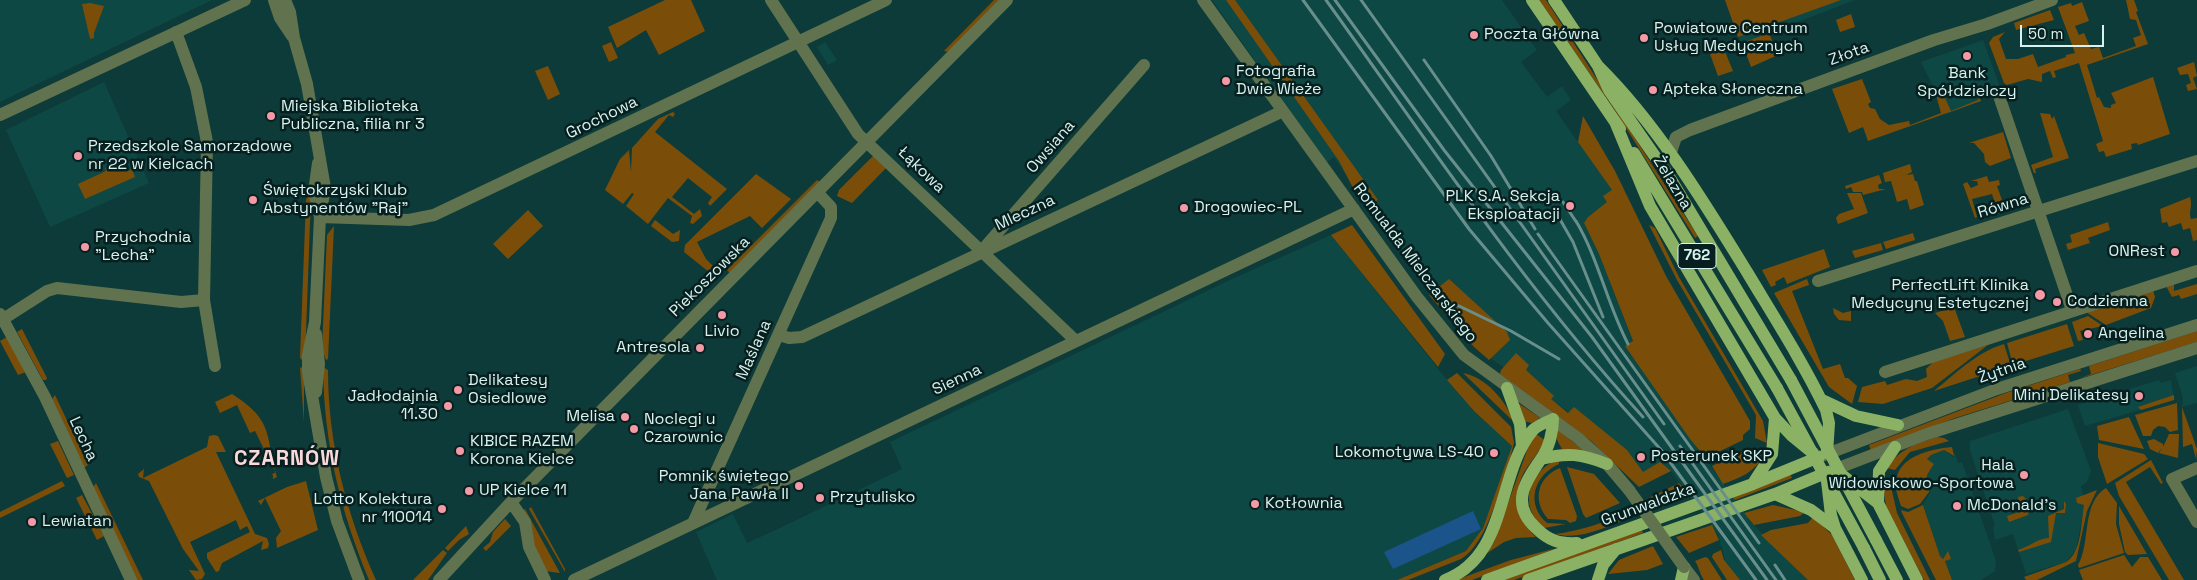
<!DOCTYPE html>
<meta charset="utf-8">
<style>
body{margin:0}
#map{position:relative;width:2197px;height:580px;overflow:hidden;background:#0d3b39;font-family:"Space Grotesk",sans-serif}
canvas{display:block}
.scale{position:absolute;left:2020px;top:25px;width:84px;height:22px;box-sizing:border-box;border:2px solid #d6f3f0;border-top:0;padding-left:6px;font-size:15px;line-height:18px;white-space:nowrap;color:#d6f3f0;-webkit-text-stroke:4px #071f1e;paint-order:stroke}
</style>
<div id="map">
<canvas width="2197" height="580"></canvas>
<div class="scale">50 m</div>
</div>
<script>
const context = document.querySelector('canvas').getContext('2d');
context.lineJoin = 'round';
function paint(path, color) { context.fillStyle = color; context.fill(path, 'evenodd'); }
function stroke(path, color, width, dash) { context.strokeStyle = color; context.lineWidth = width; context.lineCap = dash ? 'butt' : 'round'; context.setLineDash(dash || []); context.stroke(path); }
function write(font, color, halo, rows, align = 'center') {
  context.font = font + ' "Space Grotesk",sans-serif'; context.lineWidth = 5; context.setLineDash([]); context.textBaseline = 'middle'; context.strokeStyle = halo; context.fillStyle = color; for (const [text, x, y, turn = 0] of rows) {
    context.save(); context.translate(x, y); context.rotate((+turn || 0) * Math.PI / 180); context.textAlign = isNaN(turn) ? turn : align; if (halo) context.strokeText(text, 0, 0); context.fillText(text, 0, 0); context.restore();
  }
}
paint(new Path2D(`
 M0,0H212L0,102Z
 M1212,0H1502L1537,50L1521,62L1547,97L1562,86L1571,100L1556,111L1612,190L1607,202L1588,217L1584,223L1599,254L1633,342L1625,346L1750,521L1808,580H1729L1719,565L1725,560L1718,534L1671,471L1639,479L1570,413L1483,353L1449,318L1396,247L1334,157L1327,162Z
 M1725,0H1855L1741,44Z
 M1983,40L2000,87L1978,94L1981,101L1947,114L1921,62Z
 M825,42L837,60L828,65L817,47Z
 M104,82L149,183L50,227L6,130Z
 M1331,235L1447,380L1474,411L1513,446L1483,528L1466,551L1397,580H717L696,532L733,514L747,543L782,527L902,469L890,442L1232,279Z
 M2197,366V403L2182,407L2183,398L2175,373Z
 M2159,380L2160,383L2171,380L2174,400L2085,426L2078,405Z
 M2068,409L2091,471L2087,482L2081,486L2085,503L2076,550L2066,562L2026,574L2013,534L1995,540L1993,527L1995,526L1970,450V441Z
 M1944,450L1953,457L1955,453L1958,463L1962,462L1996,561L1995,571L1981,580H1952L1945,560L1948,551L1943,559L1940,556L1923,504L1930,493L1927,475L1934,464L1927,459L1931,455Z`), '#0d4844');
paint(new Path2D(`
 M665,0H691L705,31L659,55L646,30L617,48L608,27Z
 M994,0H1000L949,52L944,51Z
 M1226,0H1235L1378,200L1367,207L1352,186L1339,161Z
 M1539,0H1546L1698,236L1695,238L1616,112Z
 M1725,0H1841L1738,37Z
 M2126,0H2134L2138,11L2136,12L2148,44L2087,65L2097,98L2099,97L2104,107L2111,108V105L2116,103L2111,93L2153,77L2170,134L2138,145L2137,143L2131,144L2132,149L2106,157L2104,151L2099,152L2096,144L2103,141L2079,63L2054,71L2056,77L2053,78L2050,71L2042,74V82L2028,79L2007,85L2004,83L1989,43L1993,37L2005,32L1999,39L2006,59H2018L2033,54L2038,67L2066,57V55L2075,53L2058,7L2071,3L2072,6L2082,2L2089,21L2075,26L2079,35L2084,33L2091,49L2099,47L2103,58L2136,46L2133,38L2141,35L2136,20L2130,19Z
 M90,3L104,6L94,33V38L90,39L82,4Z
 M2050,10L2054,20L2016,30L2014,23Z
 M1851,14L1855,27L1840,32L1836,20Z
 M1769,33L1778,55L1751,67L1742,43Z
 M611,42L618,58L609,62L602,46Z
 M1724,49L1733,71L1718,76L1710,54Z
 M2194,62L2197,76L2193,78L2197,89L2188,91L2186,85L2191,83L2188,74L2180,75L2177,68Z
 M548,66L560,94L548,100L535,71Z
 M1862,79L1871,102L1868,104L1870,108L1875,109L1880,119L1889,125L1909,121L1910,125L1941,113L1934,88L1945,98L1951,111L1978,100L1979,97L1981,101L1868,141L1863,127L1849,133L1832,89Z
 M673,112L675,114L673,117L669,115L655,132L727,189L710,206L708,203L712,197L688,178L672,197L694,214L700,209L702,216L693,224L690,223L692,216L668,198L648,224L626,206L634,194L632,193L623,204L605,190L620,159L629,150L631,172L632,148L658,119Z
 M2040,113L2050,114L2052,119L2054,116L2069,158L2035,169L2036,173H2034L2031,165L2053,157Z
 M1583,116L1615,171L1666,276L1750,421V429L1743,435V440L1706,458L1690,439L1625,346L1633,341L1599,254L1584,223L1588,217L1607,202L1603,196L1612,190L1578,142Z
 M2003,132L2011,158L1990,166L1985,162L1984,154L1974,143H1969Z
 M874,155L887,167L852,203L837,196L839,190Z
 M117,163L119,166L125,164L128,171L132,169L135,177L85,199L78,184L106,171L105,168Z
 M1910,164L1912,172L1906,175L1913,174L1915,181H1917L1924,205L1910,210L1907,199L1897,202L1891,181L1885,182L1883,173Z
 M756,174L791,199L762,228L750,216L697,242L706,259L719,272L714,276L684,252L685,245Z
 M1879,175L1882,183L1878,185L1879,189H1886L1863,195L1862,192H1853L1851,187L1846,189L1845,186Z
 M1987,176L1989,182L1999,180L2000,185L1997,186L2006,211L1998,214L1992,194L1972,199L1977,217L1975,218L1963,184L1967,182L1971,188L1978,185L1977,181H1971Z
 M817,180L820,182L730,273L727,270Z
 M1847,193H1861L1868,213L1838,224L1836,218L1839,214L1854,209Z
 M311,195L305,360H302L300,358L306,199Z
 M2190,197C2193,207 2188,211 2191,219L2197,218V240L2193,241L2190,228L2183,230L2181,223L2169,227L2167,222L2162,223L2160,209Z
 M528,210L543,226L508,259L493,244Z
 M655,220L673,234L680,230L679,241L672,242L651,226Z
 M2108,222L2110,230L2088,238L2090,243L2068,250L2066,244L2072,242L2070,235Z
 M1352,225L1445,354L1438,367L1331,235Z
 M1649,225L1655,228L1679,277L1763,421L1767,443L1755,438L1756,415L1677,280Z
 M334,226L328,359L326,360L322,348L327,235Z
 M1913,233L1915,240L1886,249L1883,242Z
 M1881,243L1883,250L1855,258L1852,251Z
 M1824,249L1830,267L1787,284L1784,277L1775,282L1776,285L1771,287L1762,270Z
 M1449,279L1507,332L1510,340L1489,360L1474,347L1429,295Z
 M1807,279L1809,285L1792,291L1823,369L1840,364L1845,378H1848L1857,386L1852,404L1829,387L1774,293Z
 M2174,284V291L2197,284V294L2181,299L2179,295L2172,297L2166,286Z
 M2153,290L2155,297L2151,308L2106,325L2086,312Z
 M1954,307L1965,337L1950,341L1943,321L1935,313Z
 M1833,308L1843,313L1851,311V321L1839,320L1834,314Z
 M2088,316L2103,326L2080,331L2083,340L2078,341L2072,322Z
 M2067,324L2074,346L2013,365L2007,343Z
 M22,329L47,378L46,380H43L17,332Z
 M2197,331V342L2078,379L2091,374L2089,366Z
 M7,337L26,372L18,375L0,341Z
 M2004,344L2011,366L1934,391C1956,373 1977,352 2004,344Z
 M1988,345L1932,388L1883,404L1858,402L1862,387L1885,381L1887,385L1906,379L1917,381L1927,377L1926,369L1933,362Z
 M1516,353L1529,365L1526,370L1554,396L1551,399L1568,413L1574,407L1627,450L1643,472L1660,462L1671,471L1639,487L1590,440L1500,374L1501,370Z
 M304,366V422L300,368Z
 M323,367L328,370C328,443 346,513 376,580H369C340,510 324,443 323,367Z
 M2080,369L2081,371L2068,375L2070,382L1955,418L1871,451L1869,445L2006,393Z
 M1457,373L1511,427L1514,443L1511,455C1501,484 1488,543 1461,559L1408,580H1397L1466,551L1483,528L1512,446L1474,411L1447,380Z
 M1463,373C1486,377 1506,401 1514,422Z
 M232,394C275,421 265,436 277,477L273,479V475H271L276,472L273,467L255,431L250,433L237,405L220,413L215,402Z
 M55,395L88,465L84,468L52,399Z
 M2174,395V400L2141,410L2138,407Z
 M1518,403L1539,417L1540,418L1532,423L1523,421Z
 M2177,403L2178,430L2170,432L2165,427L2158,426L2153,430L2151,436H2143L2135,415Z
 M2182,407L2197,449L2196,459L2192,444L2183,447Z
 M2129,417L2144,449L2099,440L2097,426Z
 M1558,430L1583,450V451L1562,449L1556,438Z
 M1536,434L1545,440C1530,470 1512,473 1521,511C1524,522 1527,529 1536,537L1516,538L1504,542L1486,554L1494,542L1529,445Z
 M2169,434H2179L2178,458L2159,453L2162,448L2158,453L2150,449L2147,441L2154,439L2163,444V447Z
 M214,435L218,436L226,452H216L255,534L267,538L269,544L268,548L261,550L263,541L222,563L219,571L216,572L207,558V553L250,532L247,526L240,530L236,520L190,542L205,574L202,579L196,580L189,570L199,571L183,549L149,481L139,477L138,474L144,469L143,478L207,447L209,436Z
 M1937,437L1944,438L1949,441L1910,452L1895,470L1886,468C1902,448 1913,445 1937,437Z
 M58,441L74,475L67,478L50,444Z
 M2098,443L2144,454L2148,459L2107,484L2098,457Z
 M1952,447L1954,456L1944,450L1931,455L1927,459L1934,464L1927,475L1929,492L1920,504L1908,509L1901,506C1899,499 1895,490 1896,483C1897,456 1931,449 1952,447Z
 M1745,450L1764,455C1755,472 1740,478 1723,484L1712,466Z
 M1559,459V464C1534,475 1525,504 1547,523L1566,524L1544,528C1517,506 1529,470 1559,459Z
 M2151,460L2163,483L2161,484L2150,467L2126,482L2184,580H2169L2119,496L2115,483Z
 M1567,467L1594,474L1620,503L1586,518L1583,514Z
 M1560,468L1577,516L1576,521L1570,523L1566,520L1548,519C1532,501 1537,477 1560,468Z
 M1790,473L1792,478L1735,500L1732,497Z
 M1882,478L1890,482L1897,513L1930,580H1924L1886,506Z
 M62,481L65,486L0,518V512Z
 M306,481L318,530L277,548L276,538L281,531L265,498L261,505L258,501L287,487Z
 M96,483L143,580H136L93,487Z
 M1679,483L1691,496L1655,509L1649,498Z
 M2106,488L2117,503L2116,524L2124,553L2079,568L2078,565C2091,543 2081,503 2106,488Z
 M2097,490L2087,511L2076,561L2037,580H2026L2024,577L2066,562C2082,553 2081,521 2084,505L2077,503L2076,498Z
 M82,495L104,536L97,540L76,498Z
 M2023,496L2027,500L2024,503L2030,508L2028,515L2009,522L2007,516L2022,511L2018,497Z
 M2064,501L2066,504L2065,513H2056L2051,542L2019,552L2018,550C2029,547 2038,538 2049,538L2048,516L2064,509Z
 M1773,505L1805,512L1800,516L1754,525L1744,513Z
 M1923,505L1940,556L1943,559L1948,551L1951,559L1945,561L1952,580H1936L1902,513L1901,510L1908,512Z
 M2119,506L2147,554L2128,555L2125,552L2119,524Z
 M531,507L565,569V572L529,509Z
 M524,509H525L560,573L545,571L537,555Z
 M1626,511L1631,517C1608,526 1580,541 1555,534C1579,531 1606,523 1626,511Z
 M1813,517L1832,535L1855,580H1808L1761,535L1771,530L1808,523Z
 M505,519L511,526L486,551L483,548L490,542L493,532Z
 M1712,525L1719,540L1689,553L1676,537Z
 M466,526L469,534L459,540L448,551L445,548Z
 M1642,530L1643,533L1514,580H1502Z
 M1653,546L1663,564L1647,570L1608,574L1619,560Z
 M1557,548L1472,580H1456L1511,560Z
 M443,550L447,553L428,580H413Z
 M1721,550L1724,560L1740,580H1727L1712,557L1713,554Z
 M2124,555L2132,567L2140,557H2148L2162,580H2083L2079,570Z
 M1705,557L1708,558L1722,580H1704C1700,575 1699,567 1695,561Z`), '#7a4e09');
paint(new Path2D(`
 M1473,511L1481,529L1393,569L1384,552Z`), '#1b548b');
stroke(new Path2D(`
 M274,0L280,18L292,36
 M285,0L290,12L294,38L307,84L325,188L320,217L315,322L308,355V372L326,477L337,521L359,580
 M771,0L858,134L1076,341
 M1203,0L1417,297L1464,355L1578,438L1607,464L1629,490
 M176,32L196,87L207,142L204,300L215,366
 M1998,93L2072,310
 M0,115L245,0
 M1670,155L1676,137L1690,130L1934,40L1987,24L2052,0
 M318,163L314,192L320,217
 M320,217L409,220L434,215L886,0
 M985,247L1144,65
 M1818,281L2197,161
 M0,314L45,397L131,580
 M0,321L47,291L57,288L181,302L204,300
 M779,335L789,338L802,337L1283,111
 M1885,372L2197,271
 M316,392L319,364L316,334
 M1819,457L1997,389L2197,325
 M2197,468L2172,479L2197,522
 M1828,472L1927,434L2197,348
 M511,502L525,522L529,547L545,580
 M693,523L831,218V207L817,192
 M1684,567L1694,580
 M439,580L511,502L1007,0
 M574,580L1354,209`), '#60734e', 12);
stroke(new Path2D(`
 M1532,0L1620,129
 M1554,0L1598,66L1609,90L1670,178L1791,380
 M1598,66C1656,123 1704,202 1747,272C1774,317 1803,362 1826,410L1829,423L1827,453
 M1616,124L1650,206L1775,418L1791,435L1813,453
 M1634,153L1777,388
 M1507,388L1520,424L1522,446
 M1822,400L1856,416L1898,425
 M1553,419C1553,432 1549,448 1541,459C1525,482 1510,504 1536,528C1549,541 1560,544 1577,543
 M1541,459C1567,452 1582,454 1607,464
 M1838,472L1878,503L1917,580
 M1827,481L1831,515L1835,528L1862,580
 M1754,482L1772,454L1775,418
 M1775,494L1811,510L1835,528
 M1878,503L1879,471L1895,447
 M1876,540L1897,580
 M1864,548L1880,580
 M1445,580C1509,556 1496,473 1533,430C1538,425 1547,422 1553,419
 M1487,580L1753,484L1819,457
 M1528,580L1775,494L1828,472
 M1598,580L1603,565L1616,549
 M1681,580L1684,567`), '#8bb264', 12);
stroke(new Path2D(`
 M1303,0L1469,229L1548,323L1662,451L1756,580
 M1326,0C1428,142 1525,288 1643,417
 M1335,0L1444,150L1592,337L1767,580
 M1361,0L1664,424
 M1424,60L1491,156L1535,229
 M1563,202L1579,226
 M1554,209L1573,242L1603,317
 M1576,221C1599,260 1607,304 1628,344
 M1538,234L1759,543
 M1457,305L1511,331L1559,359
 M1680,446L1776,580
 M1775,565L1785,580`), '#698f8d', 3);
stroke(new Path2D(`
 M1629,490L1684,567`), '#60734e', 12);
stroke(new Path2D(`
 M1791,380L1876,540
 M1777,388L1864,548`), '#8bb264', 12);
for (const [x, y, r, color] of [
 [1474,35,5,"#f49aa7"],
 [1644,38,5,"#f49aa7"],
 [1967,56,5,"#f49aa7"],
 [1226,81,5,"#f49aa7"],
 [1653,90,5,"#f49aa7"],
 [271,116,5,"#f49aa7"],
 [78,156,5,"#f49aa7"],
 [253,200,5,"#f49aa7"],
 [1570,206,5,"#f49aa7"],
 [1184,208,5,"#f49aa7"],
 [85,247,5,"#f49aa7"],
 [2175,252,5,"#f49aa7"],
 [2040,295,6,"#f49aa7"],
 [2057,302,5,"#f49aa7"],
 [722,315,5,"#f49aa7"],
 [2088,334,5,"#f49aa7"],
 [700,348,5,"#f49aa7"],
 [458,390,5,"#f49aa7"],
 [2139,396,5,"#f49aa7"],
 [448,406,5,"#f49aa7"],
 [625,417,5,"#f49aa7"],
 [634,429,5,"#f49aa7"],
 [460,451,5,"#f49aa7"],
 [1494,453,5,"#f49aa7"],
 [1641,457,5,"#f49aa7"],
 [2024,475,5,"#f49aa7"],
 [799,486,5,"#f49aa7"],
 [469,491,5,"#f49aa7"],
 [820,498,5,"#f49aa7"],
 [1255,504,5,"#f49aa7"],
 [1957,506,5,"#f49aa7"],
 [442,509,5,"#f49aa7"],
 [32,522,5,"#f49aa7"]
]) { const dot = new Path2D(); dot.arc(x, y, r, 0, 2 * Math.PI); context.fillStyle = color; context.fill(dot); stroke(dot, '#071f1e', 2); }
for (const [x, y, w] of [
 [1697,256,38]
]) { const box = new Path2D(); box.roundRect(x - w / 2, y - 12.5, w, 25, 4); context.fillStyle = '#071f1e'; context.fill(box); stroke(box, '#d6f3f0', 1); }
write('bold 15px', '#d6f3f0', null, [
 ["762",1697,256]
]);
write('16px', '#d6f3f0', '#071f1e', [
 ["Powiatowe Centrum",1654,29],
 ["Usług Medycznych",1654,47],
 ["Poczta Główna",1484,35],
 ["Fotografia",1236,72],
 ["Dwie Wieże",1236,90],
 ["Bank",1967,74,"center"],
 ["Spółdzielczy",1967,92,"center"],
 ["Apteka Słoneczna",1663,90],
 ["Miejska Biblioteka",281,107],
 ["Publiczna, filia nr 3",281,125],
 ["Przedszkole Samorządowe",88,147],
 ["nr 22 w Kielcach",88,165],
 ["Świętokrzyski Klub",263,191],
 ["Abstynentów \"Raj\"",263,209],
 ["PLK S.A. Sekcja",1560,197,"right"],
 ["Eksploatacji",1560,215,"right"],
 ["Drogowiec-PL",1194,208],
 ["Przychodnia",95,238],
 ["\"Lecha\"",95,256],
 ["ONRest",2165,252,"right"],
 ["PerfectLift Klinika",2029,286,"right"],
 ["Medycyny Estetycznej",2029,304,"right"],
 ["Codzienna",2067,302],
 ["Livio",722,332,"center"],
 ["Angelina",2098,334],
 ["Antresola",690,348,"right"],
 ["Delikatesy",468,381],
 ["Osiedlowe",468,399],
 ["Mini Delikatesy",2129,396,"right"],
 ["Jadłodajnia",438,397,"right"],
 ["11.30",438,415,"right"],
 ["Melisa",615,417,"right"],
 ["Noclegi u",644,420],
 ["Czarownic",644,438],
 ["KIBICE RAZEM",470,442],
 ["Korona Kielce",470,460],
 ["Lokomotywa LS-40",1484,453,"right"],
 ["Posterunek SKP",1651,457],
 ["Hala",2014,466,"right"],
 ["Widowiskowo-Sportowa",2014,484,"right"],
 ["Pomnik świętego",789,477,"right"],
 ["Jana Pawła II",789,495,"right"],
 ["UP Kielce 11",479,491],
 ["Przytulisko",830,498],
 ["Lotto Kolektura",432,500,"right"],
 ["nr 110014",432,518,"right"],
 ["Kotłownia",1265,504],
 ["McDonald's",1967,506],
 ["Lewiatan",42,522]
], 'left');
write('16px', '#d6f3f0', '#071f1e', [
 ["Złota",1849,54,-20],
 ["Grochowa",602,118,-26],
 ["Owsiana",1051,147,-49],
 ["Łąkowa",921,170,44],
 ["Żelazna",1672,183,59],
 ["Równa",2003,206,-17],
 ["Mleczna",1025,213,-25],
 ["Romualda Mielczarskiego",1415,263,53],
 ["Piekoszowska",710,277,-45],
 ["Maślana",754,350,-66],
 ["Żytnia",2002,371,-19],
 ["Sienna",957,380,-25],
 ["Lecha",83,439,65],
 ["Grunwaldzka",1648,505,-20]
]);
context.letterSpacing = '1px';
write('bold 21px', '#fbd8dc', '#071f1e', [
 ["CZARNÓW",287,459]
]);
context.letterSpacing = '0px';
</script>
